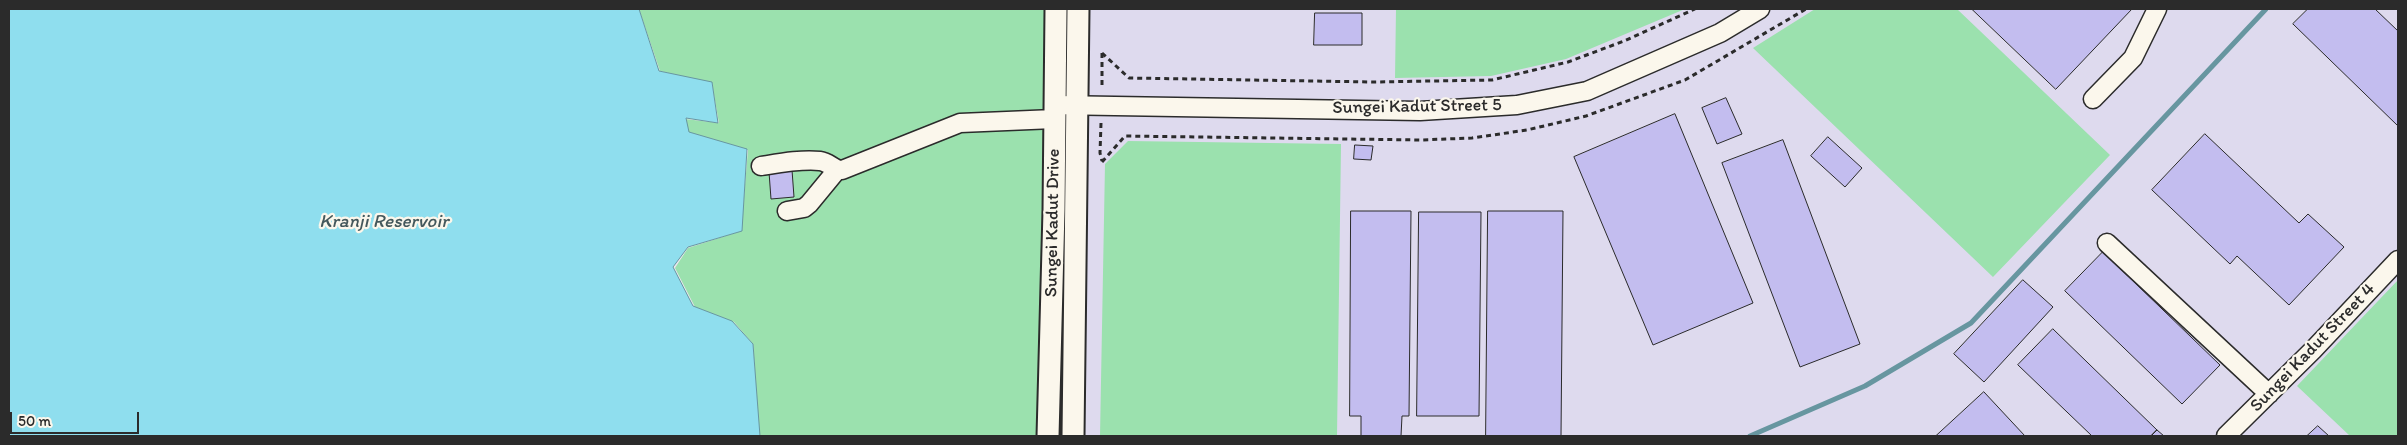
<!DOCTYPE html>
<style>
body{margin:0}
#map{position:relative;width:2407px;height:445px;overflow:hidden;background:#eae6ed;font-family:Itim,sans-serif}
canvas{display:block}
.frame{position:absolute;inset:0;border:10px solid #2b2b2b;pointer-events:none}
.scale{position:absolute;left:10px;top:412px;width:129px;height:22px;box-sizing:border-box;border:2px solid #2b2b2b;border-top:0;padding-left:6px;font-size:15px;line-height:18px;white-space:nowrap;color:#2b2b2b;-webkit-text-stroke:4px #fbf7ec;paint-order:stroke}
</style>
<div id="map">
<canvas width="2407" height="445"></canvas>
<div class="frame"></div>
<div class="scale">50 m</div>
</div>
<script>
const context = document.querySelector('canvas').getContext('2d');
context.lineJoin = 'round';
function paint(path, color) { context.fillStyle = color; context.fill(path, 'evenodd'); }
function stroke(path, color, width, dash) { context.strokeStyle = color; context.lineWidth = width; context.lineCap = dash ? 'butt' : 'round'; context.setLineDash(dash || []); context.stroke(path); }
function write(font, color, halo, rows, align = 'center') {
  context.font = font + ' Itim,sans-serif'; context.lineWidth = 4.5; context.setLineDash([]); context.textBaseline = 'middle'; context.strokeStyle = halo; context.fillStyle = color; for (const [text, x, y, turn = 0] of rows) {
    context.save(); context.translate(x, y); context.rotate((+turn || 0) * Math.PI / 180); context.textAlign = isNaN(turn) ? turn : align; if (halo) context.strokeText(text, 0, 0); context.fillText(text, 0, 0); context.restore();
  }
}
paint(new Path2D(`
 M1041,9H2398V436H1045Z`), '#dedaee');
paint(new Path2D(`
 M639,9H1048V436H759L753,344L734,322L695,307L675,268L688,248L741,231L748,150L688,132L685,119L719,123L712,84L660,71Z
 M1396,9H1685L1566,59L1491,76L1395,78Z
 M1815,9H1957L2110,155L1993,277L1753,48Z
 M1128,141L1341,144L1337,436H1100L1105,164Z
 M2398,280V436H2350L2297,386Z`), '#9be1ae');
const water = new Path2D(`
 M9,9H639L659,71L712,82L718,123L686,118L689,132L747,149L742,231L688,247L673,267L693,306L732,321L753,344L760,436H9Z`);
paint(water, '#8fdeee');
stroke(water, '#6796a0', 1);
stroke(new Path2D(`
 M1750,436L1865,386L1971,323L2266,9`), '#6796a0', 5);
const building = new Path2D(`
 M1972,9H2132L2056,89Z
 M2308,9H2375L2398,31V126L2293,24Z
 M1315,13H1362V45H1314Z
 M1726,98L1742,134L1717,144L1702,108Z
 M1675,114L1753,303L1653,345L1574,157Z
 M2205,134L2299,223L2308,214L2344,247L2289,305L2237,256L2230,264L2152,190Z
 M1828,137L1862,168L1845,187L1811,156Z
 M1783,140L1860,344L1800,367L1722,163Z
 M1355,145L1373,146L1371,160L1354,159Z
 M792,170L794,197L771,199L769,172Z
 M1351,211H1411L1409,416H1402L1401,436H1361V416H1350Z
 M1488,211H1563L1561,436H1486Z
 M1419,212H1481L1479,416H1417Z
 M2103,252L2220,365L2182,404L2065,291Z
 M2023,280L2053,307L1984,382L1954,354Z
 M2053,329L2157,430L2151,436H2092L2018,365Z
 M1984,392L2025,436H1936Z
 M2318,426L2329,436H2307Z
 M2157,430L2164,436H2151Z`);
paint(building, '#c3bdef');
stroke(building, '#2b2b2b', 1);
const minor = new Path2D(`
 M2093,99L2133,58L2157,9
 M1054,105L1420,111L1517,105L1587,91L1720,33L1760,9
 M761,166C780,163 801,159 820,161C829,162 834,170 842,170L960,123L1054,119
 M787,211L804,208L809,204L837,170
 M2107,243L2269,394
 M2226,436L2313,350L2398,260`);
const major = new Path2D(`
 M1048,436L1054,210L1056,9
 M1073,436L1078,9`);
stroke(minor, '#2b2b2b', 21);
stroke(major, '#2b2b2b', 25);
stroke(new Path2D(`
 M1102,53L1129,78L1373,82L1492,80L1568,62L1624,41L1695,9
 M1102,53V89
 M1101,123L1100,153L1102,161
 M1102,162L1125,136L1421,140L1472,138L1527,130L1586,116L1685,80L1806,9`), '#2b2b2b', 3, [5, 4]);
stroke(minor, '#fbf7ec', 18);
stroke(major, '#fbf7ec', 21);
write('18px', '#2b2b2b', '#fbf7ec', [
 ["Sungei Kadut Street 5",1417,107,-1],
 ["Sungei Kadut Drive",1053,223,-89],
 ["Sungei Kadut Street 4",2313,348,-46]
]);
write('italic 19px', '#44585c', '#fbf7ec', [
 ["Kranji Reservoir",384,222]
]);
</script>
